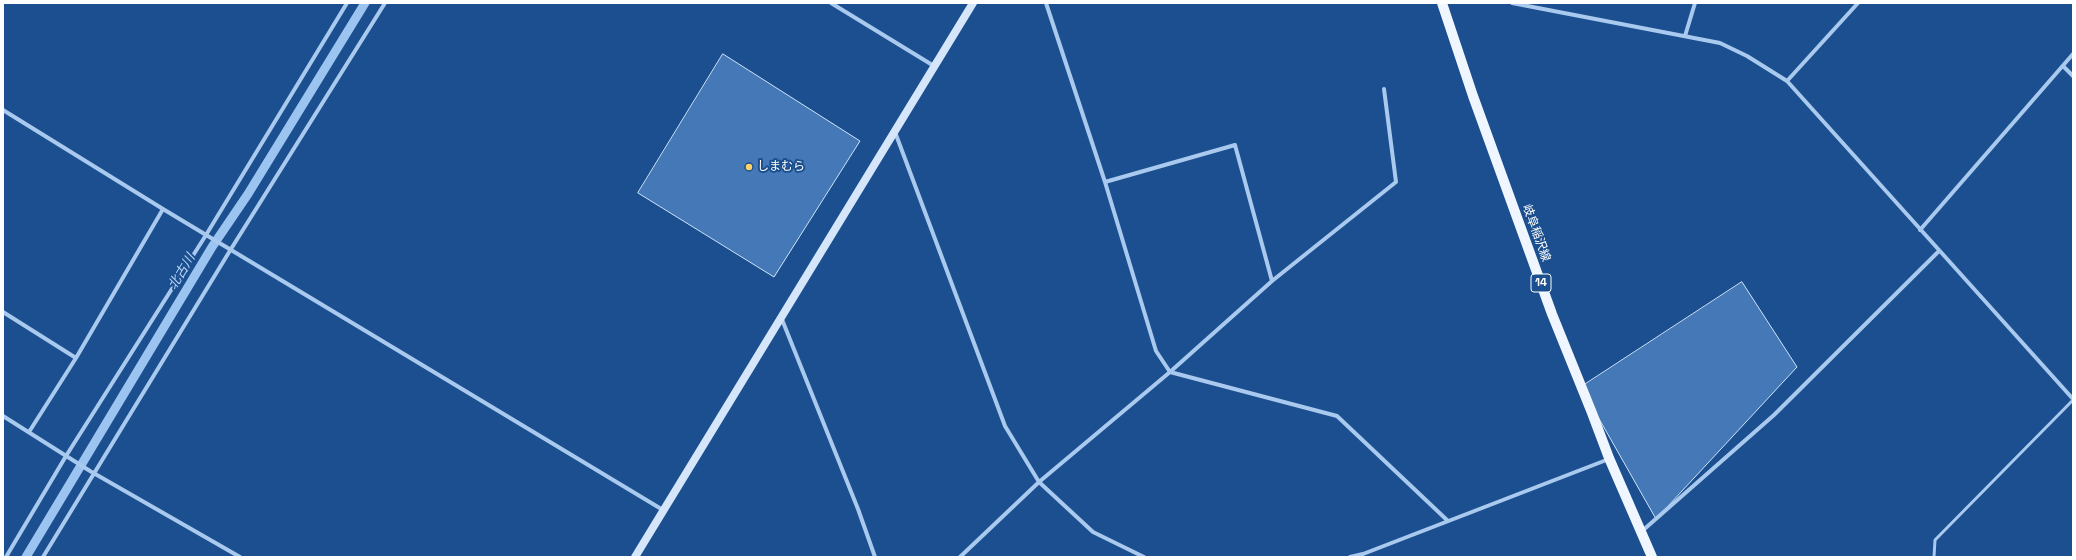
<!DOCTYPE html>
<meta charset="utf-8">
<style>
body{margin:0}
#map{position:relative;width:2076px;height:560px;overflow:hidden;background:#1b4f8f;font-family:"Space Grotesk",sans-serif}
canvas{display:block}
.frame{position:absolute;inset:0;border:4px solid #fff;pointer-events:none}
</style>
<div id="map">
<canvas width="2076" height="560"></canvas>
<div class="frame"></div>
</div>
<script>
const context = document.querySelector('canvas').getContext('2d');
context.lineJoin = 'round';
function stroke(path, color, width, dash) { context.strokeStyle = color; context.lineWidth = width; context.lineCap = dash ? 'butt' : 'round'; context.setLineDash(dash || []); context.stroke(path); }
function paint(path, color) { context.fillStyle = color; context.fill(path, 'evenodd'); }
function write(font, color, halo, rows, align = 'center') {
  context.font = font + ' "Space Grotesk","Noto Sans JP",sans-serif'; context.lineWidth = 4; context.setLineDash([]); context.textBaseline = 'middle'; context.strokeStyle = halo; context.fillStyle = color; for (const [text, x, y, turn = 0] of rows) {
    context.save(); context.translate(x, y); context.rotate((+turn || 0) * Math.PI / 180); context.textAlign = isNaN(turn) ? turn : align; if (halo) context.strokeText(text, 0, 0); context.fillText(text, 0, 0); context.restore();
  }
}
stroke(new Path2D(`
 M26,557L212,247L248,194L365,3`), '#9cc4f0', 9);
const building = new Path2D(`
 M723,54L860,141L774,277L638,193Z
 M1742,282L1797,367L1656,519L1581,387Z`);
paint(building, '#4478b7');
stroke(building, '#cfe3fa', 1);
stroke(new Path2D(`
 M1934,557L1935,540L2073,400`), '#a9c9ee', 3);
stroke(new Path2D(`
 M831,3L934,66
 M1046,3L1105,182L1156,351L1170,372L1337,416L1448,521
 M1512,3L1720,43L1747,56L1787,81L2073,399
 M1685,36L1695,3
 M2063,66L2073,76
 M1787,81L1858,3
 M3,110L163,209L663,510
 M895,132L1005,426L1039,482L1093,532L1144,557
 M1105,182L1235,145L1272,281
 M1920,230L2073,54
 M3,312L76,358
 M781,317L858,509L875,557
 M3,416L90,471L240,557
 M29,432L76,358L163,209
 M1641,532L1774,415L1939,251
 M6,557L66,456L206,235L347,3
 M43,557L231,249L385,3
 M960,557L1039,482L1170,372L1272,281L1396,182L1384,89
 M1350,557L1363,554L1609,459`), '#a9c9ee', 4);
stroke(new Path2D(`
 M635,557L973,3`), '#d6e6fa', 8);
stroke(new Path2D(`
 M1442,3L1473,96L1552,314L1592,413L1609,458L1652,557`), '#f0f6ff', 10);
for (const [x, y, r, color] of [
 [749,167,4,"#ffd166"]
]) { const dot = new Path2D(); dot.arc(x, y, r, 0, 2 * Math.PI); context.fillStyle = color; context.fill(dot); stroke(dot, '#1b4f8f', 1.5); }
for (const [x, y, w] of [
 [1541,283,20]
]) { const box = new Path2D(); box.roundRect(x - w / 2, y - 9, w, 18, 3); context.fillStyle = '#1b4f8f'; context.fill(box); stroke(box, '#fff', 1); }
write('bold 11px', '#fff', null, [
 ["14",1541,283]
]);
write('12px', '#fff', '#1b4f8f', [
 ["しまむら",757,167]
], 'left');
write('12px', '#fff', '#1b4f8f', [
 ["岐阜稲沢線",1536,233,70]
]);
write('italic 13px', '#b5d3f5', '#1b4f8f', [
 ["北古川",182,272,-59]
]);
</script>
